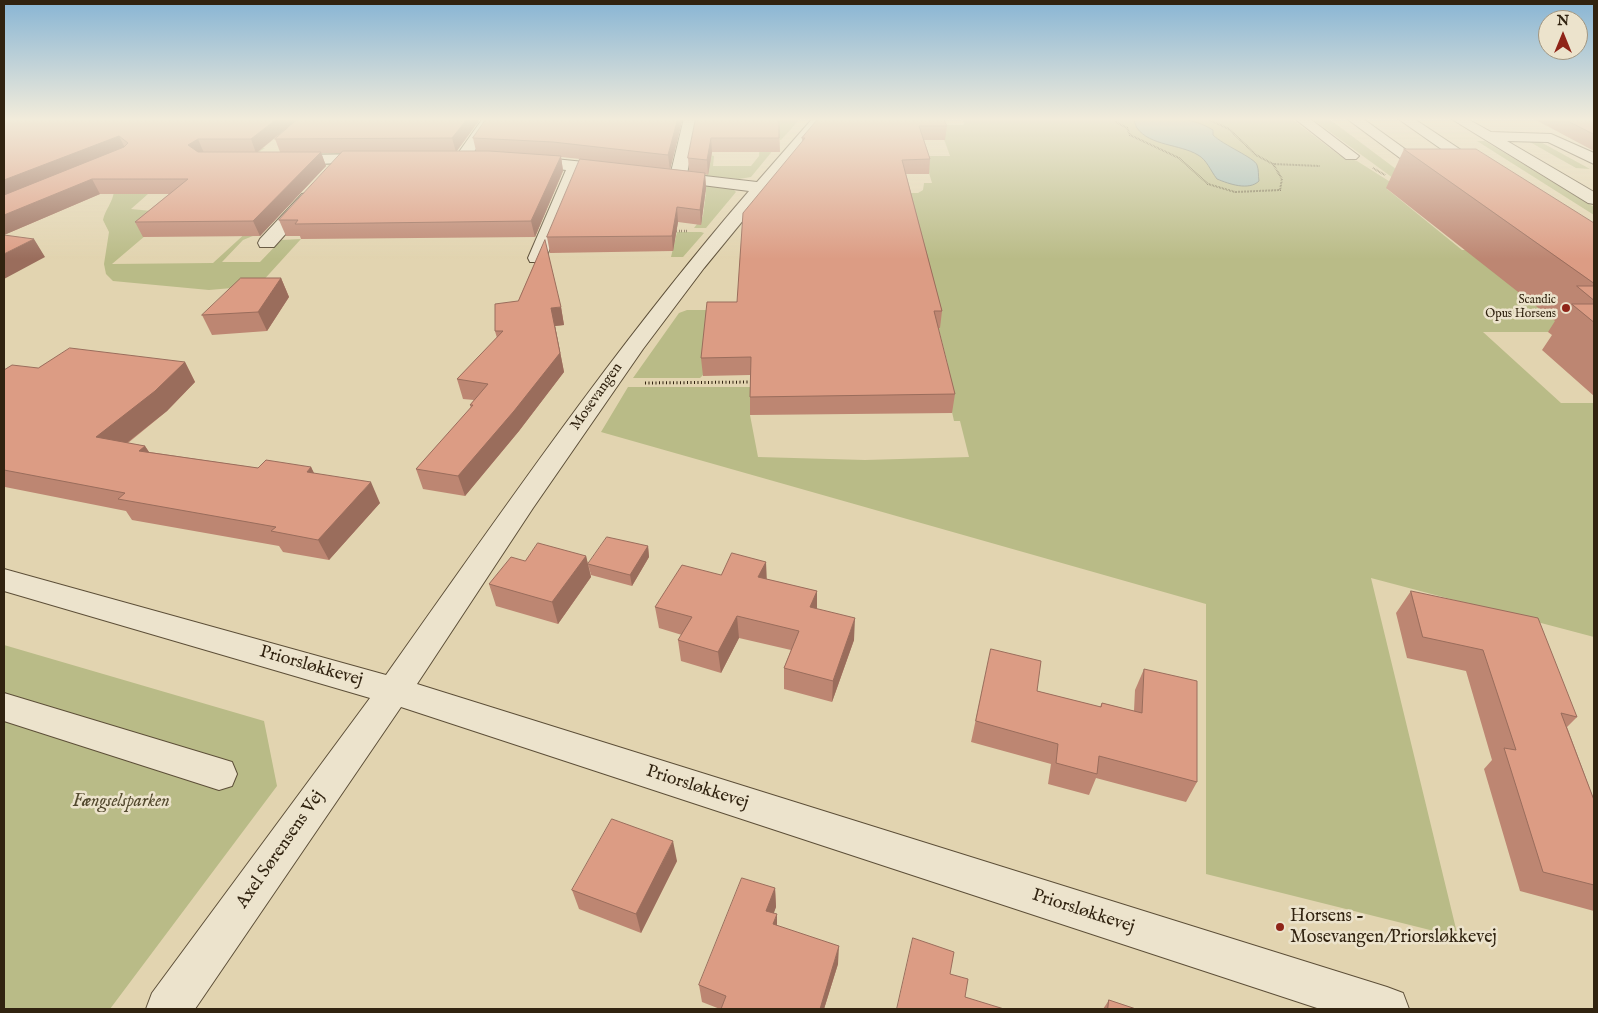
<!DOCTYPE html>
<meta charset="utf-8">
<style>
body{margin:0}
#map{position:relative;width:1598px;height:1013px;overflow:hidden;background:#e2d4b0;font-family:"IM FELL English",serif}
canvas{display:block}
.frame{position:absolute;inset:0;border:5px solid #312310;pointer-events:none}
.north{position:absolute;left:1538px;top:10px;width:50px;height:50px;box-sizing:border-box;background:#ece3cc;border:1px solid #a19681;border-radius:50%;rotate:0deg;font-size:14px;font-weight:700;line-height:20px;text-align:center;color:#312310}
.north::after{content:'';display:block;margin:auto;width:18px;height:22px;background:#8f2418;clip-path:polygon(50% 0,100% 100%,50% 72%,0 100%)}
</style>
<div id="map">
<canvas width="1598" height="1013"></canvas>
<div class="frame"></div>
<div class="north">N</div>
</div>
<script>
const context = document.querySelector('canvas').getContext('2d');
context.lineJoin = 'round';
function paint(path, color) { context.fillStyle = color; context.fill(path, 'evenodd'); }
function stroke(path, color, width, dash) { context.strokeStyle = color; context.lineWidth = width; context.lineCap = dash ? 'butt' : 'round'; context.setLineDash(dash || []); context.stroke(path); }
function write(font, color, halo, rows, align = 'center') {
  context.font = font + ' "IM FELL English",serif'; context.lineWidth = 5; context.setLineDash([]); context.textBaseline = 'middle'; context.strokeStyle = halo; context.fillStyle = color; for (const [text, x, y, turn = 0] of rows) {
    context.save(); context.translate(x, y); context.rotate((+turn || 0) * Math.PI / 180); context.textAlign = isNaN(turn) ? turn : align; if (halo) context.strokeText(text, 0, 0); context.fillText(text, 0, 0); context.restore();
  }
}
paint(new Path2D(`
 M186,118L162,148H265L259,152L148,194L131,209L172,213L112,264L213,263L249,230L265,231L243,240L222,262H260L281,240L301,239L260,284L255,286L209,290L113,281L106,274L104,264L109,232L103,220C105,210 113,202 114,191Z
 M779,118H801L781,140L760,137Z
 M962,118H1291L1339,155L1357,161L1400,188L1387,189L1462,250H1471L1569,332H1483L1561,403H1594V637L1371,578L1458,937L1206,874V604L601,432L628,387H751L750,415L758,457L865,460L969,457L960,421H954L946,385L948,365L904,193H918L923,190L924,183H932L924,156H950L939,125H964Z
 M1311,118H1328L1412,181H1397Z
 M760,139L779,143L751,177L739,179L703,176L710,155L714,156L713,166H751L759,156Z
 M1537,140L1590,169L1576,168L1528,141Z
 M1477,141H1485L1594,207V215Z
 M690,183L732,188L736,192L706,228H694L703,216L706,192Z
 M677,232H701L704,233L683,257H671Z
 M687,310H710L703,375L700,378H633L679,313Z
 M4,645L264,721L277,786L110,1009H4Z`), '#b9bb87');
const water = new Path2D(`
 M1133,118C1161,117 1189,115 1213,130V135C1223,145 1255,158 1257,165C1259,170 1258,175 1259,181C1249,191 1229,184 1217,179C1210,170 1207,160 1198,155C1180,144 1150,146 1137,128C1135,125 1135,121 1133,118Z`);
paint(water, '#98b6b5');
stroke(water, '#6f7b73', 1);
const minor = new Path2D(`
 M483,118H497L467,162H457L454,159Z
 M684,118H698L687,174L757,182L813,118H827L704,268L643,349L533,508L417,684L1387,987L1403,993L1409,1009H1320L401,707L195,1009H146L152,993L370,698L4,591V569L386,675C503,510 617,344 749,191L663,180L661,177L663,174L671,172Z
 M1294,118H1309L1359,156L1356,159H1346Z
 M1346,118H1362L1441,175L1439,178H1427Z
 M1397,118H1413L1479,162L1471,167L1450,165L1448,162L1454,158Z
 M1450,118H1466L1491,132L1551,134L1594,153V164L1548,142L1507,141L1594,192V204L1588,203Z
 M372,154L380,159L377,162L285,165L277,160L285,155Z
 M525,156L614,165L622,170L614,175L581,171L546,258L544,262H530L528,258L566,170L519,164L517,161Z
 M308,193L314,194L316,198L314,202L274,247H260L258,243L260,239L302,194Z
 M4,693L219,758L232,762L237,774L232,786L219,790L4,721Z`);
stroke(minor, '#5d4f38', 2);
stroke(new Path2D(`
 M1115,118L1116,122L1127,128L1130,135L1179,158L1208,184L1235,192L1280,190L1282,179L1273,164
 M1205,118L1229,129L1256,155L1273,164L1320,166
 M1373,168L1385,175`), '#312310', 2, [0.5, 1]);
stroke(new Path2D(`
 M674,231H688`), '#312310', 2.5, [0.5, 2]);
stroke(new Path2D(`
 M645,383L754,382`), '#312310', 3, [1, 2.5]);
paint(minor, '#ece3cc');
paint(new Path2D(`
 M4,118H481L457,151H476L473,138L487,118H683L670,169L689,171L688,158L696,118H779L780,152H712L708,175L705,174L706,188L701,225L678,222L673,251L550,253L547,237L580,159L561,157L563,171L535,237L301,239L300,236H286L279,220L342,153H321L326,166L260,236L143,237L135,222L169,194H100L4,235ZM297,120L275,139L280,152H258Z
 M819,118L947,126L945,140H924L930,159L929,174H906L942,311L940,328H938L955,394L952,413L750,415V375L703,376L701,358L737,302L802,142V138Z
 M1532,118H1594V151Z
 M1404,149L1594,223V396L1542,350L1552,335L1548,332L1555,321L1386,188Z
 M281,278L289,297L267,331L212,335L202,315Z
 M561,307L564,325L555,326L564,372L519,431L465,496L423,489L416,469L471,408L470,405L474,400L463,399L457,379L497,338L495,331Z
 M185,362L195,382L167,411L128,443L145,446L149,452L258,468L311,467L314,473L380,503L329,560L283,552L279,546L132,520L126,511L5,487L4,486V370Z
 M648,546L649,557L632,586L591,575L588,564Z
 M586,556L591,577L558,624L496,606L489,584L525,561Z
 M766,562V579L817,591V609L854,640L832,702L784,689V668L791,650L739,638L721,673L681,661L678,640L682,635L659,628L655,607L721,575Z
 M1411,591L1577,717L1567,727L1594,800V911L1520,891L1484,769L1492,760L1466,671L1407,658L1396,613Z
 M991,649L1037,691L1100,707L1102,703L1134,711L1135,690L1144,669L1197,782L1186,802L1096,778L1089,795L1048,784L1051,764L971,742Z
 M677,861L641,933L579,909L572,890Z
 M775,888L776,907L773,913L777,925L838,964L824,1009H720L702,1002L699,985Z
 M1109,1000L1136,1009H1103Z`), '#bd8672');
paint(new Path2D(`
 M278,118H299L256,153L251,139Z
 M468,118H481L456,152L452,138Z
 M678,118H683L670,170L668,155Z
 M119,136L126,150L4,199V180Z
 M711,138L712,152L708,175L707,160Z
 M198,139L204,153L194,159L188,145Z
 M321,152L326,166L260,236L253,221Z
 M561,156L563,171L535,237L531,221Z
 M705,173L706,188L701,225L700,210Z
 M92,179L100,194L4,235V215Z
 M677,207L678,222L673,251L672,236Z
 M34,239L45,257L4,279V254Z
 M281,278L289,297L267,331L258,312Z
 M561,307L564,325L555,326L564,372L519,431L465,496L458,476L551,308Z
 M185,362L195,382L167,411L109,457L96,437Z
 M145,446L158,466L139,451Z
 M311,467L321,488L307,472Z
 M371,482L380,503L329,560L318,540Z
 M648,546L649,557L632,586L630,575Z
 M586,556L591,577L558,624L552,602Z
 M766,562L767,583L758,577Z
 M817,591V612L810,607Z
 M737,616L739,638L721,673L718,652Z
 M855,618L854,640L832,702L833,681Z
 M673,841L677,861L641,933L636,914Z
 M775,888L776,907L768,930L766,911Z
 M777,914V933L773,924Z
 M839,946L838,964L824,1009H820Z`), '#9a6d5c');
const building = new Path2D(`
 M4,118H278L251,139H198L188,145L198,152H321L253,221L135,222L188,179H92L4,215V195L124,147L128,143L119,136L4,180Z
 M299,118H468L452,138L275,139Z
 M487,118H678L668,155L553,142L473,138Z
 M696,118H779V138H711L707,160L688,158Z
 M819,118H943L947,126H919L930,159L902,160L942,311H934L955,394L750,397L751,357L701,358L707,302H737L743,213L805,138H802Z
 M1562,118H1594V134Z
 M1404,149H1476L1594,223V283Z
 M343,151H489L561,156L531,221L295,224L298,220H279Z
 M580,159L705,173L700,210L677,207L672,236L547,237Z
 M4,235L34,239L4,254Z
 M545,240L561,307L551,308L560,353L514,411L458,476L416,469L473,405H470L488,384L457,379L503,331H495V304L518,301Z
 M241,278H281L258,312L202,315Z
 M1577,286H1594V300Z
 M1572,304H1594V322Z
 M70,348L185,362L155,391L96,437L145,446L139,451L258,468L266,460L311,467L307,472L371,482L318,540L271,531L276,527L118,499L125,493L4,470V370L12,365L38,368Z
 M607,537L648,546L630,575L588,564Z
 M538,543L586,556L552,602L489,584L511,557L525,561Z
 M732,553L766,562L758,577L817,591L810,607L855,618L833,681L784,668L799,631L737,616L718,652L678,640L692,617L655,607L682,565L721,575Z
 M1411,591L1538,618L1577,717L1561,713L1594,800V885L1543,872L1504,748L1516,750L1483,650L1423,637Z
 M991,649L1041,661L1037,691L1101,707L1102,703L1142,713L1144,669L1197,681V782L1099,756L1097,774L1056,763L1058,744L976,721Z
 M612,819L673,841L636,914L572,890Z
 M742,878L775,888L766,911L777,914L773,924L839,946L820,1009H721L726,996L699,985Z
 M913,938L954,952L950,974L968,979L965,997L1004,1009H897Z
 M1109,1000L1136,1009H1108Z`);
paint(building, '#dc9c84');
stroke(building, '#9a6d5c', 1);
const sky = context.createLinearGradient(0, 0, 0, 259);
sky.addColorStop(0, '#88b5d4');
sky.addColorStop(0.46, '#f2ecdb');
sky.addColorStop(1, '#f2ecdb00');
context.fillStyle = sky;
context.fillRect(0, 0, 1598, 259);
for (const [x, y, r, color] of [
 [1566,308,5,"#8f2418"],
 [1280,927,5,"#8f2418"]
]) { const dot = new Path2D(); dot.arc(x, y, r, 0, 2 * Math.PI); context.fillStyle = color; context.fill(dot); stroke(dot, '#ece3cc', 2); }
write('12px', '#312310', '#ece3cc', [
 ["Scandic",1556,301],
 ["Opus Horsens",1556,315]
], 'right');
write('15px', '#312310', '#ece3cc', [
 ["Mosevangen",597,397,-55]
]);
write('18px', '#312310', '#ece3cc', [
 ["Priorsløkkevej",311,667,16],
 ["Priorsløkkevej",697,788,18],
 ["Axel Sørensens Vej",281,850,-55],
 ["Priorsløkkevej",1083,912,18]
]);
write('italic 18px', '#53492e', '#ece3cc', [
 ["Fængselsparken",121,802]
]);
write('18px', '#312310', '#ece3cc', [
 ["Horsens -",1290,917],
 ["Mosevangen/Priorsløkkevej",1290,938]
], 'left');
</script>
